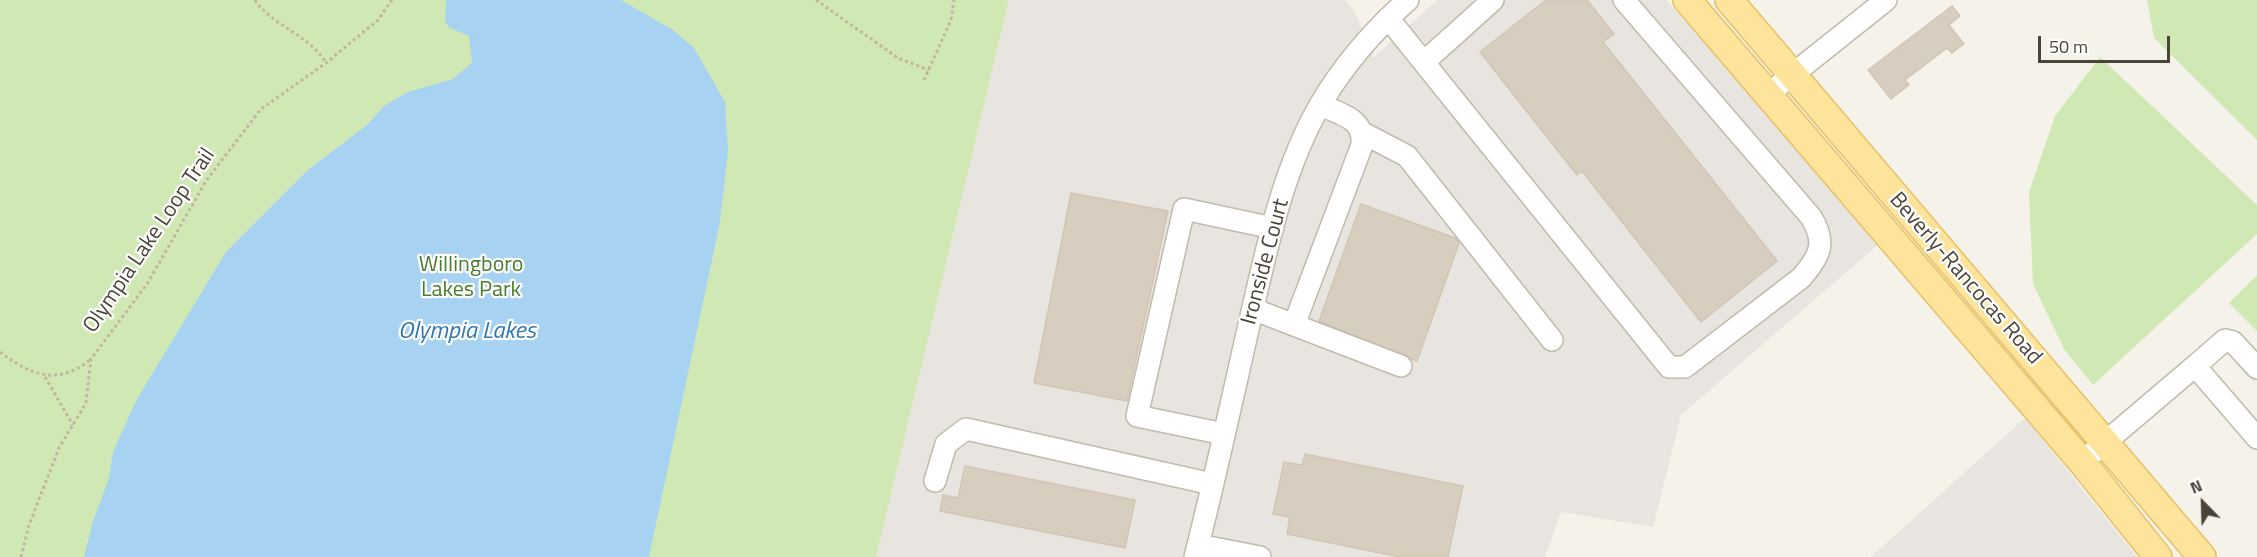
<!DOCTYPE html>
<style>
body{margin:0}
#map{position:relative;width:2257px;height:557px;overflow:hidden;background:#f5f2ea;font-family:"Titillium Web",sans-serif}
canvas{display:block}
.north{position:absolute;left:2173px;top:473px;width:60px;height:60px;-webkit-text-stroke:4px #fff;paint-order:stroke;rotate:337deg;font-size:16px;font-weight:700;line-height:24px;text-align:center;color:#4a4338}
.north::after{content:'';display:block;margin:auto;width:21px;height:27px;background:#4a4338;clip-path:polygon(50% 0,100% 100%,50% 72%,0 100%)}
.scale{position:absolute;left:2038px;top:36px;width:132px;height:27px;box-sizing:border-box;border:3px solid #4a4338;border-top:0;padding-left:8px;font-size:18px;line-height:21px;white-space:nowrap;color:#4a4338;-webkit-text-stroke:4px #fff;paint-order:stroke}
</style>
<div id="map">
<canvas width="2257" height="557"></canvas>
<div class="north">N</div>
<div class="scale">50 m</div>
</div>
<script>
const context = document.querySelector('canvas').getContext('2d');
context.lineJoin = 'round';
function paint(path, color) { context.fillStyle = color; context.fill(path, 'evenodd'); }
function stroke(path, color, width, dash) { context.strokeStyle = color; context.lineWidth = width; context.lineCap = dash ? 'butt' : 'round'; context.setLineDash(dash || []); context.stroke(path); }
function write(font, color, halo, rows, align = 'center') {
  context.font = font + ' "Titillium Web",sans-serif'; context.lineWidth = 4.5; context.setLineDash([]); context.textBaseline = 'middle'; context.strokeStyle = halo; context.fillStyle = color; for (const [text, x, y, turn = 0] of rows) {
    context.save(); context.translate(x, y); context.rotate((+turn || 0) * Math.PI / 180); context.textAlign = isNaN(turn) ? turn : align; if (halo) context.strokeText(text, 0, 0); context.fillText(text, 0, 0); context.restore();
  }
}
paint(new Path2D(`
 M1009,0H1345L1354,10L1374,57L1437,0H1666L1880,243L1681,415L1653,527L1561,512L1545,557H876Z
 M2025,418L2137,557H1871Z`), '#e8e4df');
paint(new Path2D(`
 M0,0H1009L876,557H0Z
 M2147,0H2257V140L2154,38Z
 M2100,57L2257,205V234L2093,385L2064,349L2033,284L2029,192L2055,116Z
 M2257,275V331L2229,303Z`), '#d0e9b4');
paint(new Path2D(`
 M446,0H621L673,30L694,48L725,102L728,151L720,222L649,557H84L93,521L109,478L113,452L137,399L226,252L308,170L367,125L384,106L408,92L453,79L472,63L469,36L450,28L445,21Z`), '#a7d2f1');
const building = new Path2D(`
 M1546,0H1587L1614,34L1603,42L1777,261L1701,322L1582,171L1577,175L1480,52Z
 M1952,6L1960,16L1949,25L1964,44L1952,53L1947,48L1905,80L1909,85L1891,99L1868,70Z
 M1071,193L1168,211L1127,401L1034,383Z
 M1361,204L1455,238L1459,243L1417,361L1319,321Z
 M1305,454L1463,486L1448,557H1400L1287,534L1290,517L1273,514L1284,462L1302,465Z
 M965,466L1135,500L1125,548L940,511L943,495L958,498Z`);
paint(building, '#d7cec0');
stroke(building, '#d2c6b3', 1.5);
const minor = new Path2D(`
 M1388,18L1669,367H1685L1801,278C1820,256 1827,243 1811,217L1624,0
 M1424,62L1493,0
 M1768,94L1886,0
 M1363,133L1407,156L1552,340
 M1253,309L1294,325L1362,145C1365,119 1341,114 1320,105
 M1294,325L1401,366
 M2195,366L2225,340L2233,342L2257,368
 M1224,434L1137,416L1184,209L1273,228
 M2082,462L2195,366L2257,438
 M935,481L946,444L966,429L1212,484
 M1198,545L1260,557
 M1195,557C1217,471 1235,385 1255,299C1270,233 1286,164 1320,105C1343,66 1374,30 1408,0`);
const major = new Path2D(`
 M1687,0L2082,462L2158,557
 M1729,0L2202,557`);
stroke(minor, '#c1baad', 24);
stroke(major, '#e5c169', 30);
stroke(new Path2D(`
 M255,0C273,27 309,34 326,63
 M816,0L898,58L929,70
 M924,80L951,20L954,0
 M0,352C32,376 58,386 91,359
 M45,377L73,425
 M21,557L29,525L59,448L86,403L91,359L147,284L206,181L261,109L326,63L378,20L392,0`), '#c3b69e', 3, [3, 3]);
stroke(minor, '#fff', 21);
stroke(major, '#fee39a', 27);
write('22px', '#4a4338', '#fff', [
 ["Olympia Lake Loop Trail",150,241,-56],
 ["Ironside Court",1266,262,-75],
 ["Beverly-Rancocas Road",1965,279,49]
]);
write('22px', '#487d2a', '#fff', [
 ["Willingboro",471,266],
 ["Lakes Park",471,291]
]);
write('italic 24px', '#2e77af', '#fff', [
 ["Olympia Lakes",467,332]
]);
</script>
